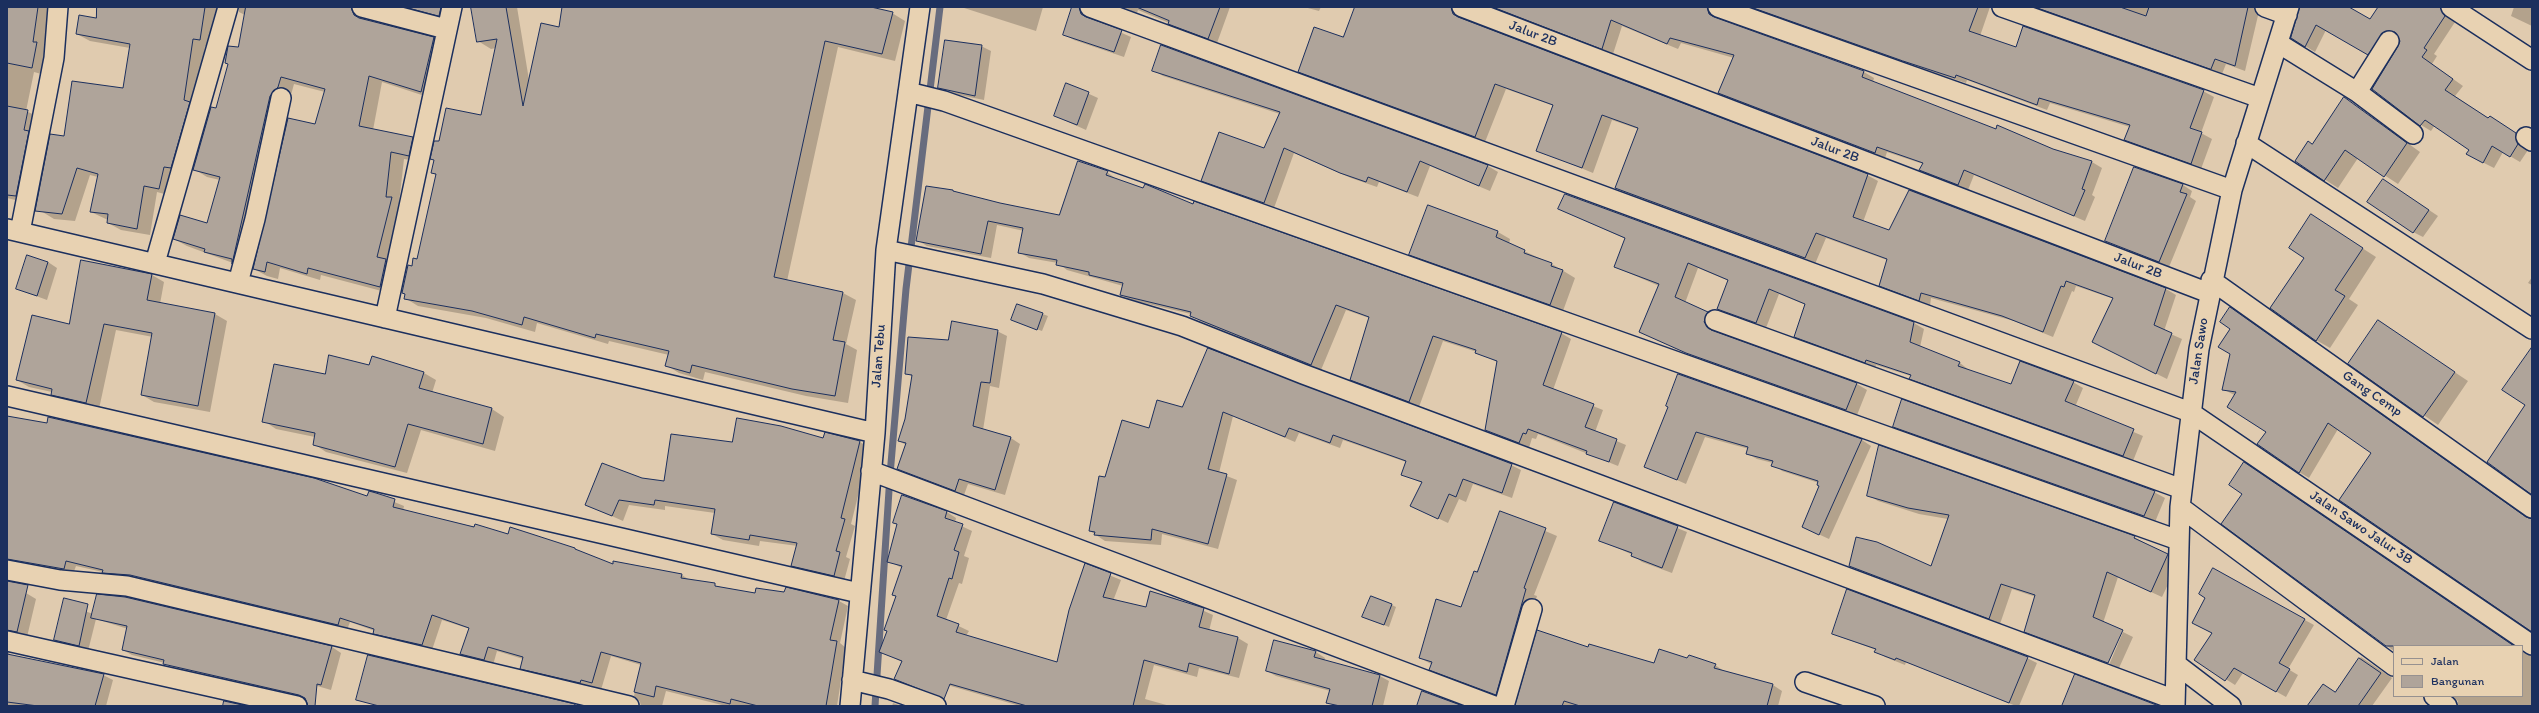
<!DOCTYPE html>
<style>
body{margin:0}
#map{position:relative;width:2539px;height:713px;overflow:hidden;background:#e0cbaf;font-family:Itim,sans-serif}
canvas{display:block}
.frame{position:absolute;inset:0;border:8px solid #1b2f5e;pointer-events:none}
.legend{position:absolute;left:2393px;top:645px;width:130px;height:52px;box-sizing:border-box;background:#e8d2b2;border:1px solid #969190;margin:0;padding:5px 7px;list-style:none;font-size:12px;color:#1b2f5e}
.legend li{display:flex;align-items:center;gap:8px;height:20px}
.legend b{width:20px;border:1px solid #969190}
</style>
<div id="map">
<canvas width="2539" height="713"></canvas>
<div class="frame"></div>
<ul class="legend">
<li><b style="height:5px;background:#e8d2b2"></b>Jalan</li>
<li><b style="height:11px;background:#afa49a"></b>Bangunan</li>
</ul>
</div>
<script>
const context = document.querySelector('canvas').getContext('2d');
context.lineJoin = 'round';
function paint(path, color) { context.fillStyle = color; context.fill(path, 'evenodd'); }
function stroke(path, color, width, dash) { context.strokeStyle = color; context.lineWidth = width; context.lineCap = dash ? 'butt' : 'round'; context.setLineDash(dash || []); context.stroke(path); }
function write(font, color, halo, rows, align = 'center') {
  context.font = font + ' Itim,sans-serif'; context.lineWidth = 3; context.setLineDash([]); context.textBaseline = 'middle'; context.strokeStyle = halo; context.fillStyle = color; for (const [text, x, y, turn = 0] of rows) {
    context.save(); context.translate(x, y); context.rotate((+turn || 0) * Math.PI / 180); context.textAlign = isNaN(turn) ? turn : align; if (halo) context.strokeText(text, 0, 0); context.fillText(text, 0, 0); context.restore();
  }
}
paint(new Path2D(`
 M7,7H51L45,75L34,72L26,111L41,118L24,202L7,198Z
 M98,7H233L213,47L205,46L197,107L172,196L157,192L150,235L121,230L108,223V220L91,212L98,177L90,175L75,221L54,219L41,211L65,138L124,90L130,48L90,41L77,34L96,19Z
 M239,7H367L364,12L366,20L434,38L447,46L434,99L382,82L373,130L412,138L425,145L422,162L404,159L399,203L404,206L393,294L321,275L320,280L280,268L278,279L267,276L254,269L316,125L325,92L294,84L291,95L283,103L245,271L233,263L187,246L174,239L208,224L220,180L207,177L194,169L238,48L245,15L239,12Z
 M393,7H457L452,22Z
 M472,7H517L529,80L560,28L563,7H867L892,13L905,21L895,61L838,47L787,281L843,293L856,300L846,344L857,350L848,403L806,396L705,372L703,380L679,373L666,365L669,355L609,341L608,344L537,323L535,332L486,318L418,306L405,298L412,267L418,260L436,175L432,173L435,161L432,159L439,142L481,116L496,48L491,49L478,41Z
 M961,7H1043L1036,31Z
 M1120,7H1230L1217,43L1138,10L1137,13Z
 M1304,7H1321L1319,11Z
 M1356,7H1464L1461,16L1466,21L1867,175L1878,181L1863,222L1889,231L1910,191L2166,289L2176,295L2164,331L2182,339L2167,379L2103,347L2114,299L2076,286L2074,292L2072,291L2053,337L2014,321L1931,298L1930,306L1891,291L1880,285L1887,260L1826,238L1815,264L1626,194L1616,188L1638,129L1612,120L1593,173L1537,150L1554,106L1506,89L1485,142L1310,77L1299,71L1344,38Z
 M1490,7H1659L1715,18L1864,72L1874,78L1873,82L1996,131L2092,162L2102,168L2092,195L2095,197L2085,221L1974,175L1968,190L1930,176L1920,170L1923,164L1887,152L1885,158L1730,99L1719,93L1734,58L1681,43L1678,49L1622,26L1613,54Z
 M1746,7H1990L1980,36L2017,48L2203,91L2214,97L2201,133L2212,139L2201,169L2135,145L2125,139L2130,127L2050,103L2047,110L1967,80L1966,83L1914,66Z
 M2027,7H2260L2245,71L2226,64L2222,74Z
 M2304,7H2350L2349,9L2371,21L2379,7H2441L2450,13L2455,22L2434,54L2437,56L2432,64L2463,86L2455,96L2489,119L2500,123L2526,140L2528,150L2520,162L2503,152L2494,168L2478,160L2470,149L2435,125L2431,131L2421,125L2399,37H2394L2378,60L2326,30L2315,52L2292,38Z
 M2514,7H2532V26L2511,16Z
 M1072,11L1131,37L1124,57L1074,40L1064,34Z
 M981,46L991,51L984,100L949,93L939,88Z
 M1161,46L1488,166L1498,172L1490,191L1430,166L1418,197L1379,182L1377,187L1351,178L1294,153L1274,208L1213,186L1202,180L1265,149L1280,114L1163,76L1153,70Z
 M1067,84L1098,98L1086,130L1055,116Z
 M2345,98L2420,152L2398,184L2358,158L2338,188L2296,161L2312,145Z
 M2135,168L2183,185L2192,191L2190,197L2196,201L2169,267L2106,241Z
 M1107,172L1116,179L1561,333L1571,339L1553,390L1603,410L1595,432L1626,445L1618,466L1538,434L1536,439L1532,438L1529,448L1486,430L1497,362L1477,352L1443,341L1419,407L1360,385L1351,379L1369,318L1346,310L1321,370L1200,321L1191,314L1131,300L1121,295L1123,286L1067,270L1058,263L1029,258L1019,252L1024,231L997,225L991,258L927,246L917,240L953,191L1000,204L1060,216Z
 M2393,186L2438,216L2423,237L2413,232Z
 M1428,206L1498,232L1510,239L1509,244L1552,264L1575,278L1563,311L1422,261L1410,254Z
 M1570,214L1914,323L1924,329L1920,347L1960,363L1969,370L2012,385L2073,382L2083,388L2075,407L2143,436L2133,461L1920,384L1911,376L1876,365L1875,368L1805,342L1795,336L1806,305L1779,294L1766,328L1728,315L1718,309L1729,281L1698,268L1685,303L1718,318L1714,328L1716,332L1857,384L1867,390L1857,415L1697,358L1640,332L1659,286L1615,267L1626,239Z
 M2325,224L2376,257L2349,299L2358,305L2330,348L2316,340L2305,258Z
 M48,262L57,268L47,300L17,289Z
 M82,262L152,275L164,282L160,304L215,314L227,321L210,412L154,402L142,395L153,337L116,330L99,409L64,401L52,392L29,387L17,380L70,325Z
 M2532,277V285L2528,283Z
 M1018,305L1048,316L1042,331L1012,320Z
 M2231,309L2532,519V630L2372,453L2338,429L2309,478L2299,472L2236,396L2223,389L2231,353Z
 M2379,322L2468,381L2438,425L2349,363Z
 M997,331L1007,336L999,388L990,386L983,430L1011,438L1020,444L1005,495L968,484L964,495L898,468L906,445L899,441L906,419L913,377L906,373L949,341Z
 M1208,349L1511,465L1521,470L1512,498L1473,484L1466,502L1459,499L1448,523L1412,506L1422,483L1402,474L1406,462L1343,440L1340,448L1299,433L1295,442L1233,416L1219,473L1237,480L1218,549L1162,534L1161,545L1105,541L1090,531L1106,478L1150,429L1183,408Z
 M373,357L424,373L436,380L432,393L492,409L504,417L495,451L421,430L407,473L326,452L314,444L315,437L276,429L264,421L326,375L370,366Z
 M1679,375L1862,440L1871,446L1829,539L1803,527L1821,486L1819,483L1782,471L1773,463L1757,459L1748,454L1749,449L1705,437L1686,484L1645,466L1669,407Z
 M7,422L368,497L375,494L404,506L403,511L575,549L613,565L682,575L691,581L756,594L839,601L848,606L840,643L846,648L837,706H726L666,691L662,706H641L640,702L634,696L641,665L611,656L601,690L530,673L521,668L523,659L497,651L493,665L471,659L462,654L470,629L442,620L432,650L384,638L374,633L375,631L350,622L347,630L113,578L103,572L76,566L73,574L45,569L7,555Z
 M1894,426L2154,492L2165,498L2155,522L1905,433Z
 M824,439L860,442L870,448L851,524L855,526L846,557L850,559L844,581L803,572L793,566L798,546L760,541L759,546L723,540L712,534L715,513L665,506V510L629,505L623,521L587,505L642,479L665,482L733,443Z
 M1868,495L2134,537L2178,561V564L2162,597L2118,577L2103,623L2121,631L2107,664L2025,631L2036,597L2012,589L2000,624L1861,572L1850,566L1932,567L1948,519L1919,514L1878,501Z
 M903,496L947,512L956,518L955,523L972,531L964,556L969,558L962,584L959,583L946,620L969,631L966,636L1058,664L1085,565L1121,580L1113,601L1147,608L1151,592L1175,598L1213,615L1209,631L1238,638L1248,644L1239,678L1199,668L1197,677L1154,665L1145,699L1170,706H1020L909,674L902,662L880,651L888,632L902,568L888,561L898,525L894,522Z
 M1615,503L1687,532L1672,573L1642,562L1633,555L1600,540Z
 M1501,512L1557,536L1534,595L1537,596L1507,700L1442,676L1431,669V664L1420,658L1462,608Z
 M2223,524L2514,646H2394V651Z
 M2213,570L2314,625L2288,669L2298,675L2286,697L2243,673L2235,685L2196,660L2213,634L2193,623L2206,597Z
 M7,588L26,593L36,599L27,637L7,642Z
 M125,598L332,647L341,653L331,690L300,681L297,697L174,669L165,663L132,655L123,650L128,629L96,619L88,651L65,645L55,640L63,603L93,614Z
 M1392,605L1396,607L1389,627L1363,617Z
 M1538,632L1588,649L1655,664L1688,660L1715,665L1724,671L1773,685L1782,691L1778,706H1515Z
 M2123,632L2133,637L2119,668L2109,665Z
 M1833,634L2027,658L2037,663L2019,706H2016L1906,662L1905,665L1885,657L1876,650Z
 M7,650L11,656L103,675L113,680L106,706H7Z
 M1316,652L1325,658L1324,661L1380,676L1389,681L1383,706H1334L1328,702L1330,691L1276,676L1267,671Z
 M2522,652L2532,655V706H2458V701L2452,696H2522Z
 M2361,657L2392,678L2372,706H2309L2336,693Z
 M893,703L902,706H892Z`), '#0003');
stroke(new Path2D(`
 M875,706L890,475L906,289L940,7`), '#686c7e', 7);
const building = new Path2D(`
 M7,7H38L33,42H37L32,68L7,63Z
 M97,7H205L200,40L193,39L184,100L190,102L171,168L164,167L159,189L144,186L137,229L107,223L108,214L90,212L98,174L77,168L62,214L35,211L50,134L64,136L72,81L123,88L130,44L76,34L79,15L96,18Z
 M246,7H351L354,15L359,18L434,37L421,92L369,76L359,126L413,137L409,156L391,152L386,197H392L377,257L386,259L380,287L308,268L307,274L267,262L265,272L253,269L288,118L315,124L325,89L281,77L278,87L270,96L232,264V259L204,252L205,249L173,239L180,215L207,223L220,177L193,170L211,107L216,108L228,64L225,63L228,46L238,47Z
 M405,7H441L439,16Z
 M471,7H506L523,106L541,23L559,27L562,7H871L893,12L882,54L825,41L774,277L843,292L833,340L845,342L835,396L792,389L692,365L690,373L665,366L669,351L596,334L595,338L524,317L522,325L472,311L404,299L405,294L402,293L408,265L412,266L413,258L417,259L436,174L431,173L434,160L430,159L434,141H439L446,108L481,115L497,39L477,42Z
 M1072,7H1079L1081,14L1086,17L1122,30L1114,52L1063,35Z
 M1137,7H1220L1208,39L1168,24L1169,21Z
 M1355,7H1451L1453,14L1458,17L1868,174L1853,217L1889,230L1909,190L2166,288L2154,325L2172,333L2156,374L2092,342L2113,298L2066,281L2064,287L2061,286L2043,332L2002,316L1921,293L1919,301L1879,286L1887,259L1816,233L1805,258L1615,188L1638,128L1602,115L1582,168L1536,151L1553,105L1495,84L1475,137L1298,72L1314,27L1343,37Z
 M1493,7H1707L1709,14L1714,17L1864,71L1862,77L1996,129L1997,125L2053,149L2092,161L2082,189L2085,190L2074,216L1964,170L1958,185L1919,170L1923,163L1877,147L1875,153L1718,93L1734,55L1670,38L1667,44L1611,20L1602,49Z
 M1751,7H1978L1969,31L2016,47L2023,26L2204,90L2190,128L2202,132L2191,164L2124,140L2130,125L2039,98L2037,105L1956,75L1955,78L1903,61Z
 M2035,7H2120L2146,16L2149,7H2248L2235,66L2215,59L2211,69Z
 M2300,7H2349L2370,19L2378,7H2440L2445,16L2424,48L2427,50L2422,57L2453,79L2445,90L2488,118L2490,116L2516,133L2518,144L2510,157L2492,146L2483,163L2466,154L2469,150L2425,120L2420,126L2372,89L2398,46L2400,41L2395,32H2384L2368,55L2316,25L2305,47L2291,38Z
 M945,40L982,45L975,96L938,88Z
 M1161,45L1488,165L1479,186L1420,161L1407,192L1368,177L1366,182L1340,173L1284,148L1264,203L1201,181L1219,132L1264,148L1280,112L1152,71Z
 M1066,83L1089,92L1077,125L1054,116Z
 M2344,97L2407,143L2384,177L2345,150L2324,181L2295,161L2308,141L2312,144Z
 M7,106L28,110L24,130L29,131L16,196L7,195Z
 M1078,161L1108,171L1106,175L1143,188L1145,184L1193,204L1194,201L1562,332L1543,385L1594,404L1585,427L1617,439L1609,462L1586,454L1587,451L1528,429L1526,434L1523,433L1519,443L1485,430L1497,361L1475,353L1476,350L1433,336L1409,402L1350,380L1369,317L1336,305L1311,365L1190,316L1191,312L1120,295L1123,283L1089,275V272L1056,265L1057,260L1018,253L1023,228L988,221L981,254L916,241L926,186L953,190V191L1000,203L1059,215Z
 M2134,167L2183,184L2180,192L2187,194L2159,262L2105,241Z
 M2383,179L2429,210L2413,233L2367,202Z
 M1565,194L1914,322L1910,342L1960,362L1958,366L2011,384L2020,361L2074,381L2065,401L2134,429L2123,456L1909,379L1911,375L1866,360L1865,363L1794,337L1805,304L1769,289L1756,323L1717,309L1728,280L1688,263L1675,297L1708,312L1704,322L1711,330L1857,383L1846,410L1686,353L1639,332L1659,284L1614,267L1625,238L1558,209Z
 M1428,205L1498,231L1496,237L1525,250L1524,253L1552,263L1551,266L1563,270L1550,305L1409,255Z
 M2311,214L2363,248L2335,290L2345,296L2316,341L2270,308L2304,258L2289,248Z
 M27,255L48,262L37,296L16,289Z
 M81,260L152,274L147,300L215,313L198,406L141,395L152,333L104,324L86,403L51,395L52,389L16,380L32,315L69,324Z
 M1017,304L1043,313L1037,330L1011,320Z
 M2230,307L2526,517L2532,519V632L2339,500L2371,453L2328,423L2299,473L2257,444L2266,432L2227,407L2236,392L2222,390L2230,354L2218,347L2230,329L2220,322Z
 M2378,320L2455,372L2423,417L2348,364Z
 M952,321L998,330L990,383L981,382L973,426L1011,437L995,490L959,479L955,491L897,469L906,443L898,441L905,419L912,375L905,374L908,337L948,340Z
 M2532,347V495L2487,462L2525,405L2502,390Z
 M1208,348L1512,464L1502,493L1463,479L1456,497L1449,494L1438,519L1410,506L1422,482L1401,475L1406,461L1333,435L1330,443L1289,428L1285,437L1223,412L1208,469L1227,474L1208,544L1152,529L1151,540L1094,535L1095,532L1089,531L1099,476L1105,477L1122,420L1149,428L1157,400L1182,407Z
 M329,355L369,365L372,356L424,372L419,388L492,408L483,444L408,424L395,467L313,445L315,433L262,422L274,364L325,374Z
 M1678,374L1862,439L1819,535L1802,527L1819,486L1817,485L1818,481L1771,466L1773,461L1746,454L1748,447L1696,432L1677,480L1644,467L1668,407L1666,406Z
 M1902,399L2155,491L2144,516L1893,427Z
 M7,416L47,423L48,417L314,478L367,496L369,491L376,493L395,499L393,507L474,527L475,524L508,534L510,527L575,548V549L613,564V561L682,574L681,578L715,583V586L755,593L756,588L784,592L786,587L839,600L830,640L837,641L826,706H758L731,699L730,704L656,686L654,697L634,692L641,663L601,652L592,683L581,680L580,683L520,669L523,657L488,647L484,660L460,654L469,628L432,615L422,645L373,634L374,629L340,618L338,625L130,575L102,573L103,570L66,561L64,569L7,559Z
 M737,418L781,426L823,438L825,432L860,441L841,518L845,519L836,551L840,552L834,576L791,566L797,543L750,535L749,540L711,534L715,509L655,500L654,505L619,500L612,516L585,505L602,463L642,478L664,481L671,434L732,442Z
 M1879,445L2135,536L2134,538L2168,554L2151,592L2107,572L2093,617L2123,630L2108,663L2024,632L2035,595L2001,584L1989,619L1849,566L1856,537L1877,542L1931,566L1949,515L1908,508L1867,496Z
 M2244,462L2514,646H2386L2221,524L2242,494L2229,485Z
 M902,495L947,511L945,518L963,524L954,550L959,552L952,579L949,578L937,616L959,624L956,632L1057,662L1069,610L1085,563L1111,573L1103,597L1146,607L1150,591L1204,608L1199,627L1238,637L1229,674L1189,663L1187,672L1144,660L1133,706H1027L950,684L944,699L894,679L902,661L879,652L887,631L884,630L896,596L892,595L902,566L887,562L897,524L893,523Z
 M1614,502L1678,526L1662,568L1631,556L1632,553L1599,541Z
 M1500,511L1546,528L1524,588L1526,589L1496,695L1429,670L1432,662L1419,658L1436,599L1461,607L1474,571L1477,572Z
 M2213,568L2305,619L2279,663L2290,669L2276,692L2234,668L2225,681L2194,660L2212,633L2192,623L2205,598L2199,594Z
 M7,581L28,585L17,632L7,630Z
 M1847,589L2028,657L2009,703L1896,658L1895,660L1874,652L1876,649L1832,634Z
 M97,594L125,597L332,646L321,685L317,684L315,706H308L305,698L299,695L163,664L164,660L122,650L127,626L91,618Z
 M1371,596L1392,604L1384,625L1362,617Z
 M64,598L88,604L79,646L54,640Z
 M1537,630L1588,647L1589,644L1654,663L1659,649L1687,658L1689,655L1716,664L1714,668L1773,684L1767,706H1580L1564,701L1562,706H1515Z
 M1274,640L1316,651L1314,657L1380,675L1372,706H1340L1326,703L1330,689L1266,671Z
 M7,654L104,674L95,706H38L7,702Z
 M368,655L575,704V706H379L356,700Z
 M2359,658L2381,673L2358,706H2307L2323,684L2335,692Z
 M2075,674L2159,706H2062Z
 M1422,691L1463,706H1417Z
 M224,701L247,706H223Z`);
paint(building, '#afa49a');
stroke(building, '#1b2f5e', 1);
const minor = new Path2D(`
 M362,7L446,29
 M1090,7L2190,412L2532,645
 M1462,7L2209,293
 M1718,7L2232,190
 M2002,7L2260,98
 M2265,7L2287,15
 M2451,7L2532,60
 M2278,43L2357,92L2413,134
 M908,92L944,101L2178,540
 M2357,92L2389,41
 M2526,137L2532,141
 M2246,143L2532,329
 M7,229L875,433
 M20,232L54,58L58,7
 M886,250L1043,284L1182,326L1303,374L2175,700
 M155,263L228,7
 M2211,280L2532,508
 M238,283L255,219L281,98
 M385,318L452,7
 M1715,320L2182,489
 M7,396L859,593
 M871,471L1494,706
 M2180,507L2394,666
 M7,570L60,580L127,586L629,706
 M7,641L297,706
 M2176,664L2231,706
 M852,680L889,689L936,706
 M1805,682L1875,706
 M2434,696L2447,706
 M850,706L875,433L886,250L920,7
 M1504,706L1532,609
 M2175,706L2180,507L2199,349L2232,190L2289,7`);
stroke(minor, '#1b2f5e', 22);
stroke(minor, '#e8d2b2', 19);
write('14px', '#1b2f5e', '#e8d2b2', [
 ["Jalur 2B",1533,34,21],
 ["Jalur 2B",1835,150,21],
 ["Jalur 2B",2138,266,21],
 ["Jalan Sawo",2199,351,-81],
 ["Jalan Tebu",879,356,-86],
 ["Gang Cemp",2372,394,35],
 ["Jalan Sawo Jalur 3B",2361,528,34]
]);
</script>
